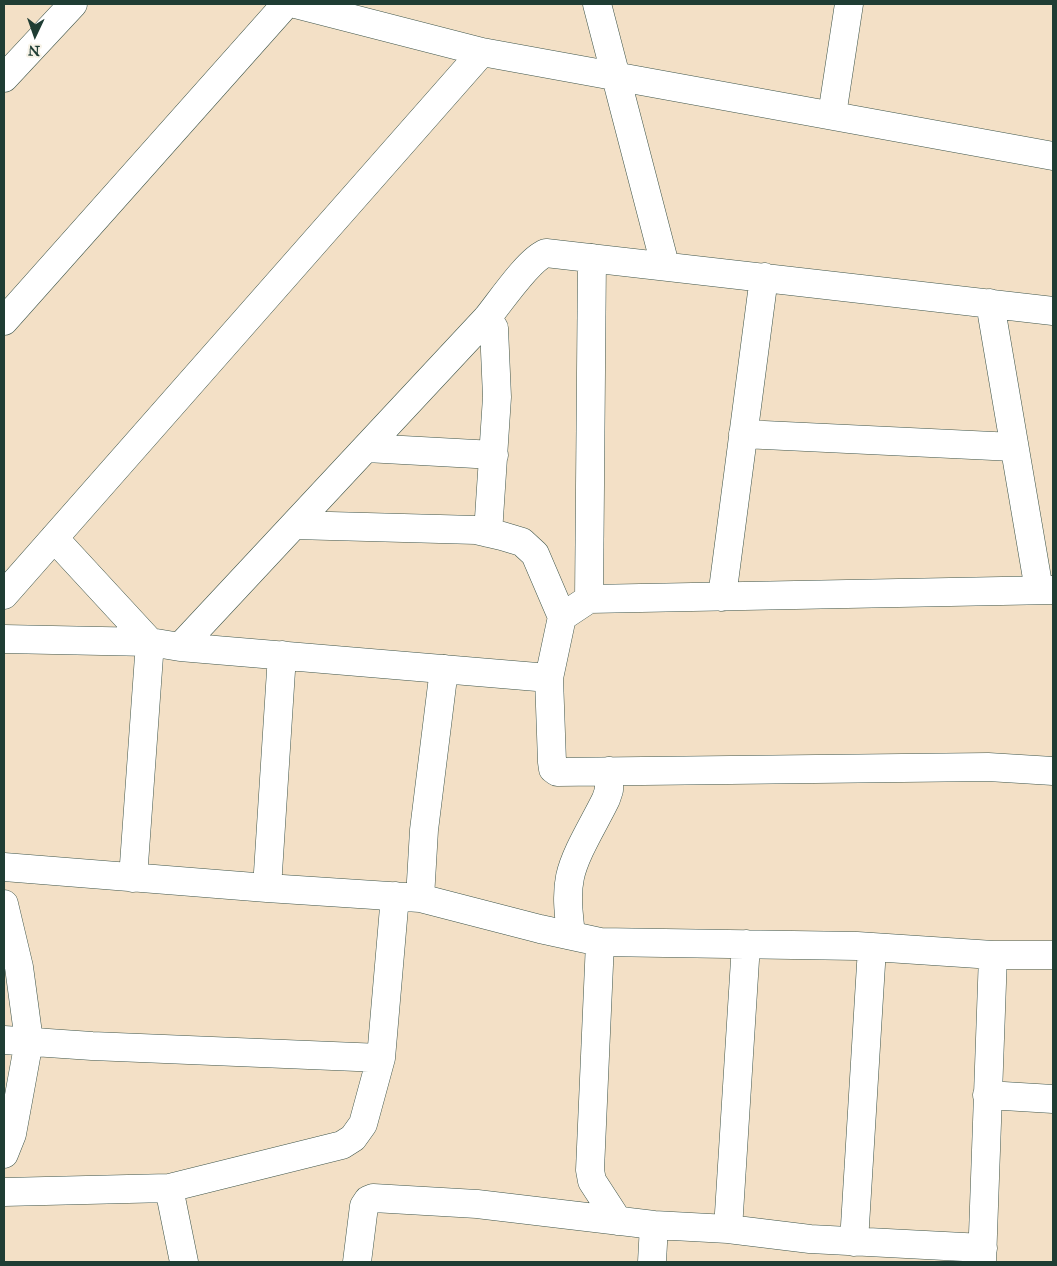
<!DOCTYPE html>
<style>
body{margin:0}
#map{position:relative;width:1057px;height:1266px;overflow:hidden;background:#f3e0c6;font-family:"IM FELL Great Primer",serif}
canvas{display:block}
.frame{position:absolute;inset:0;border:5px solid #1f3d34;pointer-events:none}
.north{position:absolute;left:10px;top:10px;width:50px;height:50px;-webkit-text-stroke:4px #f7f3e8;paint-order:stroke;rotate:183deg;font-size:14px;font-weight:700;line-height:20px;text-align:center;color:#1f3d34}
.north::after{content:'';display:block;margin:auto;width:18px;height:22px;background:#1f3d34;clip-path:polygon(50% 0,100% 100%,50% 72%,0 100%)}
</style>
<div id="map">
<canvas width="1057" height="1266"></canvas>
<div class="frame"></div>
<div class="north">N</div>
</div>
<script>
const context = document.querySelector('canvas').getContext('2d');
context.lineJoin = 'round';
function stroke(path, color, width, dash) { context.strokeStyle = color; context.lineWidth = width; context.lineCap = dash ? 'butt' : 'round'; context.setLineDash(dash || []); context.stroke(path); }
const minor = new Path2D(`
 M295,4L482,52L1053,156
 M597,4L665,265
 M4,78L73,4
 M832,115L849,4
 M990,303L1039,590
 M487,318L494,328L497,397L488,533
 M4,321L286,4
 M743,434L1014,447
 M366,448L494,455
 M294,525L476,530L502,536L522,542L535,554L562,617L549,678L552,762L553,769L557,772L988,767L1053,771
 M54,538L150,642L133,878
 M4,595L482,52
 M722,597L764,277
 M589,599L592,258
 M562,617L589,599L1053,590
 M4,639L150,642L180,647L549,678
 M180,647L487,318C500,302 529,259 546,253L1053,311
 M4,867L267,888L420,898L540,929L600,942L857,946L993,955H1053
 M267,888L282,655
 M420,898L424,830L444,669
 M4,904L19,967L29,1041L12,1134L4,1154
 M571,935C569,916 566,896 570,877C575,853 595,822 606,799L609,790V771
 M600,942L590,1170L592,1181L618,1221
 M4,1040L92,1046L381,1058
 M987,1095L1053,1099
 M169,1188L184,1262
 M4,1192L169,1188L342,1145L353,1138L363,1124L381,1058L395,896
 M728,1229L746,944
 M854,1242L872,948
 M357,1262L364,1206L368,1200L373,1198L477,1204L654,1225L728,1229L810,1239L983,1248
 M652,1262L654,1225
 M982,1262L993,955`);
stroke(minor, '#3f554a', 29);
stroke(minor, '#fff', 28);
</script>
